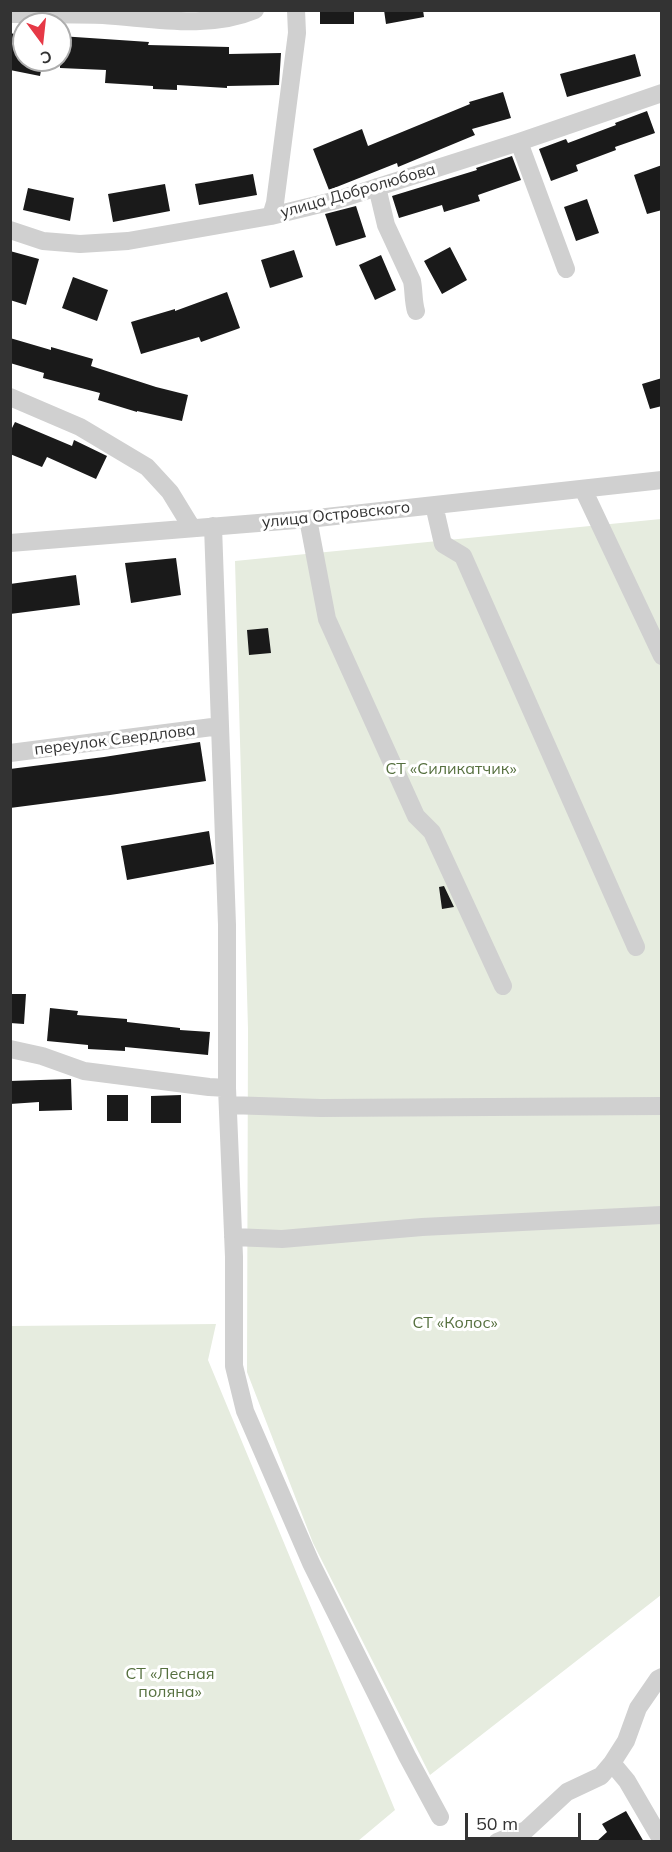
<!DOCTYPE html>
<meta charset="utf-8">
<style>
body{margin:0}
#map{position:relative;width:672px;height:1852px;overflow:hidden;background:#fff;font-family:Mulish,sans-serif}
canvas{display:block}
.frame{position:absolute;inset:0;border:12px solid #333;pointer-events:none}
.north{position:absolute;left:12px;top:12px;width:60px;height:60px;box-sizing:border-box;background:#fff;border:2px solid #adadad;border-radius:50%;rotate:165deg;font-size:16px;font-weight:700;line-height:24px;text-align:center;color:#333}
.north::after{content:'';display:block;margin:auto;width:21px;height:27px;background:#e63946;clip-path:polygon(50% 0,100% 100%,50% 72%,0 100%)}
.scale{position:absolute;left:465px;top:1813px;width:116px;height:27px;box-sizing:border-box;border:3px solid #333;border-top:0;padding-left:8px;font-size:18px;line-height:21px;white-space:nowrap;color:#333;-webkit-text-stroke:4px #fff;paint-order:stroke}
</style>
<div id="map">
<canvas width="672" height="1852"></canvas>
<div class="frame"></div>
<div class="north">С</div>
<div class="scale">50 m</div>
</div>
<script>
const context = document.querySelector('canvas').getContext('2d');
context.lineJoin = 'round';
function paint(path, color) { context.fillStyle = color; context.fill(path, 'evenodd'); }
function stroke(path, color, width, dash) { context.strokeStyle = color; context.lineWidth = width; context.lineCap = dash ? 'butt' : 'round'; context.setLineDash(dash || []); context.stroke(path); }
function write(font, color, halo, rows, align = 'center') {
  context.font = font + ' Mulish,sans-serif'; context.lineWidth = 6; context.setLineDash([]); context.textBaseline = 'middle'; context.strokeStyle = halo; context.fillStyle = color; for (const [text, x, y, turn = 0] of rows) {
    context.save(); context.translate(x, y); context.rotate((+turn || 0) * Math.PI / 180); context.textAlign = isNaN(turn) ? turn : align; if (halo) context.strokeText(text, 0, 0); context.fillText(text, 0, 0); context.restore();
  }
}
paint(new Path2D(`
 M661,519V1595L430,1775L313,1543L247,1372L248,1029L235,561Z
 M216,1324L208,1360L395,1810L358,1841H11V1326Z`), '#e6ecdf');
paint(new Path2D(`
 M320,10H354V24H320Z
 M384,10H423L424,17L386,24Z
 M10,33L24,36V60H43L40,76L10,70Z
 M60,36L149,42L148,45L229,47V54L281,53L279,85L227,86V88L177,85V90L153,89V86L105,83L106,70L60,68Z
 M635,54L641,76L567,97L560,74Z
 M503,92L511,118L472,129L475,135L398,167L397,163L329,190L313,149L362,129L368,146L470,104L469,102Z
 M647,111L655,133L615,147L616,150L576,165L578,171L551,181L539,149L566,139L568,143L616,125L615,123Z
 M512,156L521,180L478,195L480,201L444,212L442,205L399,218L392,196L477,170L476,168Z
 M662,165V210L647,214L634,175Z
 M253,174L257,195L199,205L195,184Z
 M165,184L170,211L113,222L108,194Z
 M28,188L74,198L70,221L23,210Z
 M587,199L599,233L576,241L564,207Z
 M356,206L366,237L336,246L325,214Z
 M450,247L467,280L442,294L424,261Z
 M294,250L303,277L270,288L261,260Z
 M10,251L39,259L26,305L10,300Z
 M381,255L396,290L375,300L359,265Z
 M73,277L108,290L97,321L62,308Z
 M227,292L240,328L201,342L199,337L141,354L131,322L175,309V311Z
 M10,338L51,350V347L93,359L91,366L156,387L188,395L182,421L137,411V412L98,400L100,393L43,378L44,373L10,363Z
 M662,378V406L650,409L642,384Z
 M15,422L72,446L74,440L107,456L96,479L47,457L42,467L10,454V432Z
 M176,558L181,595L131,603L125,563Z
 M76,575L80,605L10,614V584Z
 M268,628L271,653L249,655L247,630Z
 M200,742L206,781L110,795L10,808V769L104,757Z
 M209,831L214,864L127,880L121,846Z
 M444,886L454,907L442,909L439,887Z
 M10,994H26L24,1024L10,1023Z
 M50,1008L78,1011L77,1015L127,1019V1022L180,1028V1030L210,1032L208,1055L125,1047V1051L88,1049V1045L47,1041Z
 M71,1079L72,1110L39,1111V1102L10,1104V1081Z
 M107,1095H128V1121H107Z
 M181,1095V1123H151V1096Z
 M626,1811L644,1842H596L607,1832L602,1824Z`), '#1a1a1a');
stroke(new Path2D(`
 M10,14C41,14 72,14 103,15C152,18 208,30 255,10
 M519,142L566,269
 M377,187L386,225L412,281C414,291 413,301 416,311
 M271,216L275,203L297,33L296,10
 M10,230L43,241L80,244L128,241L271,216L337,200L519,142L662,93
 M10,397L80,427L147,467L170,492L192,528
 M583,489L662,656
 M434,505L443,544L463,556L636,947
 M308,519L327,619L416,816L432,832L503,986
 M213,526L227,925V1088L234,1257V1366L245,1411L311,1563L407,1756L440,1817
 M10,543L308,519L662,480
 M10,753L220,726
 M10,1049L42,1056L84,1071L209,1087L227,1088
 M228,1105L321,1108L662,1106
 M233,1237L282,1239L422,1227L662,1215
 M612,1763L627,1781L662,1841
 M497,1842L526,1830L567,1792L601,1776L612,1763L626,1741L638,1708L658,1679L662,1677`), '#d0d0d0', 18);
write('16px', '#333', '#fff', [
 ["улица Добролюбова",358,191,-16],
 ["улица Островского",336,515,-6],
 ["переулок Свердлова",115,740,-7]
]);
write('16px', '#56703f', '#fff', [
 ["СТ «Силикатчик»",451,769],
 ["СТ «Колос»",455,1323],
 ["СТ «Лесная",170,1674],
 ["поляна»",170,1692]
]);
</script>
